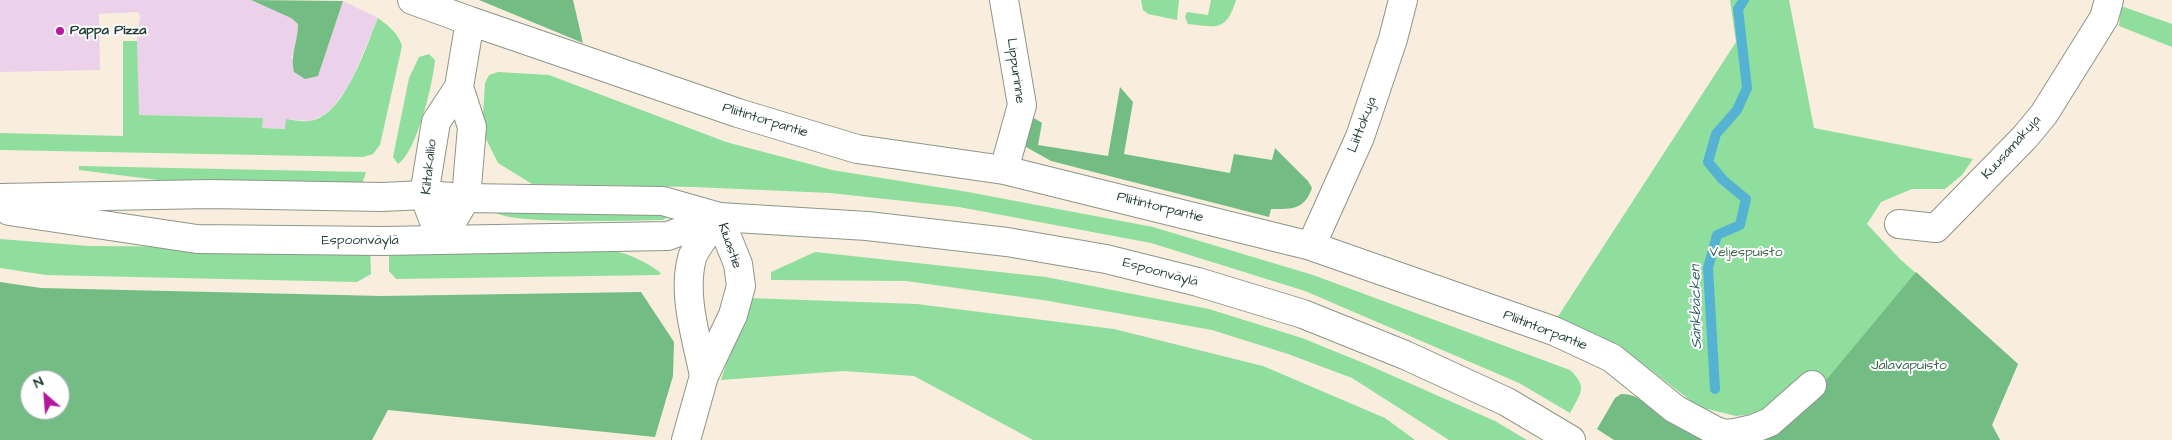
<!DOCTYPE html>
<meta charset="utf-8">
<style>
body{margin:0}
#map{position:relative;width:2172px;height:440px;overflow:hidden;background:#f9eede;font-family:"Architects Daughter",sans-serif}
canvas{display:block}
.north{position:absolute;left:20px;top:370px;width:50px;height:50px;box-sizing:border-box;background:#fff;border:1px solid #a5b1ae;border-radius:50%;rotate:333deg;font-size:14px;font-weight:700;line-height:20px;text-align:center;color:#1f3d34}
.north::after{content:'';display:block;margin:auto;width:18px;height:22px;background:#b5179e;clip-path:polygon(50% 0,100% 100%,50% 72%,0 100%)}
</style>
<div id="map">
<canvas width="2172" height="440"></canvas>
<div class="north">N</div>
</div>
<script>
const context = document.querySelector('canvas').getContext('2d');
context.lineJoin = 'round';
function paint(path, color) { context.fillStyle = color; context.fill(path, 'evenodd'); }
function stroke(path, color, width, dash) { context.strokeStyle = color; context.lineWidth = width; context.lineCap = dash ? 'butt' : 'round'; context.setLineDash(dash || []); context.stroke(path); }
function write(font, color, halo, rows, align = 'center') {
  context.font = font + ' "Architects Daughter",sans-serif'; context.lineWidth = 4; context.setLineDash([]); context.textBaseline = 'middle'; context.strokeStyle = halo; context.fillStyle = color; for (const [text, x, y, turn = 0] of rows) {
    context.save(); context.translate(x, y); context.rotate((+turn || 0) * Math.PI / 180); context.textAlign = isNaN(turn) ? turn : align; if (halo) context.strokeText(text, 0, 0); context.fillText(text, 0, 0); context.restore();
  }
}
paint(new Path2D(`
 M0,0H251L291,18L298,24V41L291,58L318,76L343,1L378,18L350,84L333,107L322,116L310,121L287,119L286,129L262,128L263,118L138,115L137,41L140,16L138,12L99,14L100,70L0,72Z`), '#ecd1ea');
paint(new Path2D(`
 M1141,0H1179L1177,20L1148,14L1143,10Z
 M1211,0H1236C1226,32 1217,27 1188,24L1185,17L1187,12L1208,15Z
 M1730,0H1789L1814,128L1973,159L1962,175L1945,189H1912L1881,202L1867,224L1900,259L2018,364L1992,425L2000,440L1771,408L1753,414L1736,416L1699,407L1621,347L1557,318L1736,42Z
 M2121,6L2172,24V47L2119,26Z
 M378,18C389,26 398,33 402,46L380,145L373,154L363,157L0,150V133L123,136V41H137L139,115L263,118L262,128L285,129L286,119C294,120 302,122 310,121C345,116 366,46 378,18Z
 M429,54L435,60C433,83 417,152 398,164L393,157L409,78L419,57Z
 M498,72L549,75L726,142L832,170L968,192L1153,227L1313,275L1570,370C1588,387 1581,393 1570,413L1519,383L1305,291L1151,243L959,207L830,193L693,187L532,184L498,163L482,131L485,83L489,75Z
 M79,166L366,172L362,184L158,180L79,170Z
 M492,210L666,214V218L663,220C638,220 502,226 492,210Z
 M0,239L89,246L370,248L371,274L357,282L46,275L0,268Z
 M612,250C631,255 645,261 661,273L659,275L396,279L389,271V253Z
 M815,252L1046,277L1209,309L1302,338L1366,364L1495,421L1527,440H1449L1352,378L1288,354L1212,330L1043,300L906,281L771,280V272Z
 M748,298L917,304L1114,329L1263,366L1385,418L1415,440H1033L914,376L843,371L721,380Z`), '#8fde9d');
paint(new Path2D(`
 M251,0L343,1L318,76L305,79L294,72C290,54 298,43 298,24L291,18Z
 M479,0H573L583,43Z
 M1120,87L1133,102L1124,154L1230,173L1234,154L1272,160L1275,148L1308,181L1312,188C1304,210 1293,209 1271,209L1269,217L1051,161L1026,147L1028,121L1034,118L1042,123L1038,145L1108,156Z
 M1916,272L2018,364L1992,425L2000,440H1760L1818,390Z
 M0,282L41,288L382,296L641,292L674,342L673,376L655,437L388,410L372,440H0ZM30,380H60V410H30Z
 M1621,394C1641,393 1651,411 1667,421C1679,429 1694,434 1706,440H1614L1597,429L1615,398Z`), '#73bd84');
stroke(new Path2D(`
 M1715,389L1708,268L1717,235L1740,225L1746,199L1723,180L1708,162L1716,134L1737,110L1747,88L1738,9L1744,0`), '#54b3d2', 10);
const minor = new Path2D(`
 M412,0L470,21L459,87L472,127L466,198L441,240
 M1004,0L1022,105L1004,170
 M470,21L738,113L857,149L1004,170L1311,246L1554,331L1612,358L1675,409L1716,431L1725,434L1735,433L1753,429L1770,422L1812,385
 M1899,224L1936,228L2025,137L2044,114L2104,18L2109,0
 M441,240L424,195L436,122L459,87
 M1311,246L1360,137L1393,39L1403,0
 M704,376C697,339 682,296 692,258C695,247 712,228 719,217
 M686,440L704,376L733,315L741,286L738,264L719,217`);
const major = new Path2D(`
 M0,198L210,194L382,197L424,195L466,198L663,201L719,217L867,226L1007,242L1106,259L1198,282L1303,314L1405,355L1507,402L1571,440
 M9,211L197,239L382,241L668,236L719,217`);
stroke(minor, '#8c9689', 30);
stroke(major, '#8c9689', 30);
stroke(minor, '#fff', 28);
stroke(major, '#fff', 28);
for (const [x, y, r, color] of [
 [60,31,5,"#b5179e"]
]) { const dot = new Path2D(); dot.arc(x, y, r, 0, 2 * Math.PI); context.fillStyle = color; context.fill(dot); stroke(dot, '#fff', 2); }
write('bold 14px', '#1f3d34', '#fff', [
 ["Pappa Pizza",70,31]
], 'left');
write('14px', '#1f3d34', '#fff', [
 ["Lippurinne",1015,71,82],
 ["Pliitintorpantie",765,121,17],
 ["Liittokuja",1363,125,-69],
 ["Kuusamakuja",2012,148,-48],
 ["Kiltakallio",430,167,-84],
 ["Pliitintorpantie",1160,208,14],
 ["Espoonväylä",360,241],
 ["Kiuastie",729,246,71],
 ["Espoonväylä",1160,273,15],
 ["Pliitintorpantie",1545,331,21]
]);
write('14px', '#3b654e', '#fff', [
 ["Veljespuisto",1746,253],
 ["Jalavapuisto",1909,366]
]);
write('italic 15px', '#2f6063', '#fff', [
 ["Sänkbäcken",1697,307,-91]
]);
</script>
